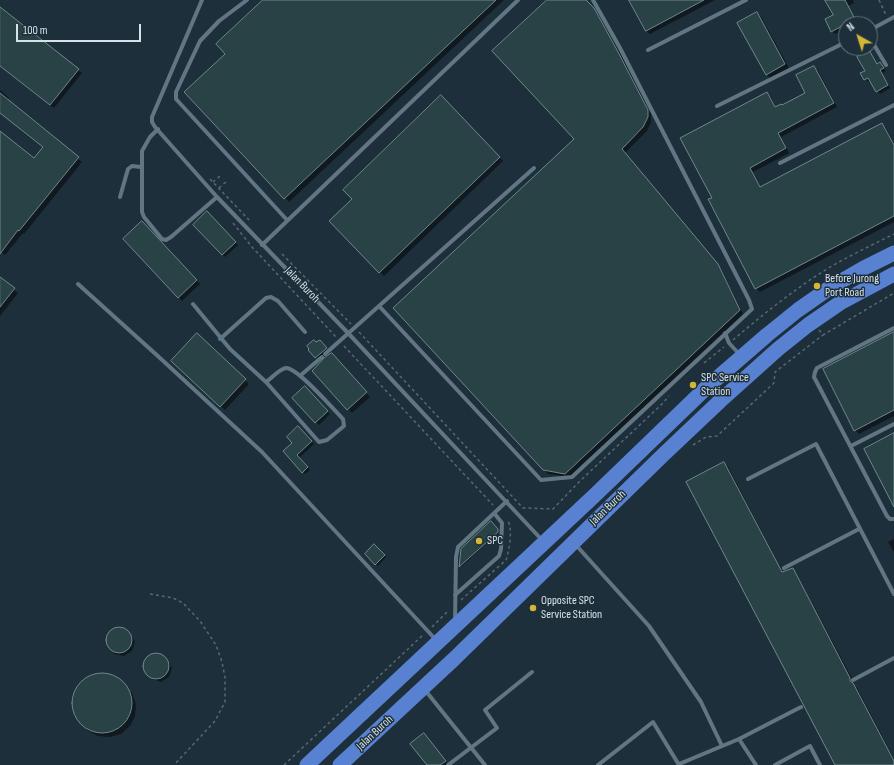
<!DOCTYPE html>
<style>
body{margin:0}
#map{position:relative;width:894px;height:765px;overflow:hidden;background:#1d2f3a;font-family:"Sofia Sans Condensed",sans-serif}
canvas{display:block}
.north{position:absolute;left:838px;top:16px;width:40px;height:40px;box-sizing:border-box;background:#1d2f3a;border:1px solid #677680;border-radius:50%;rotate:321deg;font-size:11px;font-weight:700;line-height:16px;text-align:center;color:#d6e1e8}
.north::after{content:'';display:block;margin:auto;width:14px;height:18px;background:#d5b535;clip-path:polygon(50% 0,100% 100%,50% 72%,0 100%)}
.scale{position:absolute;left:16px;top:24px;width:125px;height:18px;box-sizing:border-box;border:2px solid #d6e1e8;border-top:0;padding-left:5px;font-size:12px;line-height:14px;white-space:nowrap;color:#d6e1e8;-webkit-text-stroke:3px #1d2f3a;paint-order:stroke}
</style>
<div id="map">
<canvas width="894" height="765"></canvas>
<div class="north">N</div>
<div class="scale">100 m</div>
</div>
<script>
const context = document.querySelector('canvas').getContext('2d');
context.lineJoin = 'round';
function paint(path, color) { context.fillStyle = color; context.fill(path, 'evenodd'); }
function stroke(path, color, width, dash) { context.strokeStyle = color; context.lineWidth = width; context.lineCap = dash ? 'butt' : 'round'; context.setLineDash(dash || []); context.stroke(path); }
function write(font, color, halo, rows, align = 'center') {
  context.font = font + ' "Sofia Sans Condensed",sans-serif'; context.lineWidth = 3; context.setLineDash([]); context.textBaseline = 'middle'; context.strokeStyle = halo; context.fillStyle = color; for (const [text, x, y, turn = 0] of rows) {
    context.save(); context.translate(x, y); context.rotate((+turn || 0) * Math.PI / 180); context.textAlign = isNaN(turn) ? turn : align; if (halo) context.strokeText(text, 0, 0); context.fillText(text, 0, 0); context.restore();
  }
}
paint(new Path2D(`
 M264,0H504L289,202L185,92L227,54Z
 M548,0H584L597,13L621,55L651,114V122L647,131L625,153L721,269L743,314L569,477L548,474L544,470L575,139Z
 M630,0H715L650,34L646,31Z
 M827,0H853L854,3L848,6L857,22L853,24H846V28L835,34L832,31L835,15Z
 M0,8L82,73L54,108L0,66Z
 M757,13L761,17L789,68L770,78L766,74Z
 M880,64L886,71L882,73L890,88L880,94L871,81L868,82L862,74Z
 M814,67L818,71L837,107L781,137L789,153L753,172L761,188L882,124L886,128L894,143V222L760,292L756,288L710,200L713,198L767,93L771,97L776,108L782,106L807,93Z
 M0,90L9,98L7,100L82,162L24,234L23,233L5,255L0,251V132L34,159L44,147L0,112Z
 M441,97L503,161L384,276L331,221L354,199Z
 M207,213L238,245L225,257L194,225Z
 M142,223L200,284L182,301L124,239Z
 M0,279L18,293L0,316Z
 M894,333V416L859,434L855,430Z
 M197,335L249,384L225,410L173,361Z
 M320,341L330,352L320,361L309,350Z
 M335,358L370,397L352,413L313,371Z
 M305,387L330,414L319,425L293,398Z
 M298,427L314,444L299,458L310,470L305,474L285,451L294,443Z
 M724,463L728,467L783,573L792,569L796,573L854,682L853,685L857,688L894,759V765H836Z
 M491,522L498,531V533L461,567L462,549Z
 M894,539V552L888,542Z
 M374,546L386,557L378,566L366,554Z
 M117,628L127,631L133,638L135,642L132,651L124,656L114,654L106,642L107,637L113,629Z
 M155,654L164,657L170,664L172,668L169,677L161,682L152,679L145,672L144,667L147,658Z
 M99,674L110,675L120,680L132,693L136,704L135,716L130,726L121,734L110,737L98,736L88,731L76,718L72,707L73,695L79,685L88,678Z
 M427,737L448,764L446,765H428Z`), '#0007');
const building = new Path2D(`
 M263,0H496L284,199L184,92L225,54L216,44Z
 M547,0H586L594,8L617,50L648,110V117L643,127L622,149L718,264L740,310L565,474L543,470L393,308L574,139L492,51Z
 M629,0H704L646,31Z
 M825,0H845L855,19L831,32L825,19L833,15Z
 M0,7L79,69L50,105L0,66Z
 M757,12L785,64L766,75L737,23Z
 M869,50L877,64L880,62L884,68L880,70L888,85L876,92L868,78L864,80L860,73L865,71L857,57Z
 M814,66L834,103L778,133L786,148L750,168L760,187L882,123L894,145V216L755,289L708,199L712,198L680,138L767,92L775,107L781,104L782,105L805,93L796,75Z
 M0,93L79,157L19,231L18,230L0,254V131L34,158L43,147L0,113Z
 M441,95L500,157L379,273L329,221L352,199L343,190Z
 M207,211L236,242L222,255L193,225Z
 M142,221L197,280L178,298L123,239Z
 M0,277L15,288L0,307Z
 M894,332V410L854,431L823,369Z
 M197,333L246,379L220,407L171,361Z
 M314,340L316,342L320,340L327,348L315,358L308,350L309,349L307,346Z
 M332,353L367,392L347,410L312,371L325,357Z
 M305,386L328,411L315,423L292,398Z
 M298,426L312,441L297,455L308,467L302,473L283,451L292,443L287,437Z
 M894,433V507L864,449Z
 M724,462L782,572L793,568L850,678V681L853,683L894,761V765H835L686,482Z
 M491,521L498,529V532L459,567L461,549Z
 M374,544L385,555L375,565L365,554Z
 M106 640a13 13 0 1 1 26 0a13 13 0 1 1-26 0Z
 M143 666a13 13 0 1 1 26 0a13 13 0 1 1-26 0Z
 M72 703a30 30 0 1 1 60 0a30 30 0 1 1-60 0Z
 M424,733L446,761L440,765H427L410,744Z`);
paint(building, '#294245');
stroke(building, '#6e888c', 1);
stroke(new Path2D(`
 M879,0L886,15
 M210,179L249,220
 M213,182L220,176
 M219,188L227,181
 M233,223L252,247L336,337
 M282,254L351,324
 M819,330L823,335L894,293
 M359,332L523,508H526L553,509L580,481L661,405L669,396
 M733,340C760,317 787,295 816,276C840,260 868,247 894,234
 M344,346L493,505
 M704,363L724,347
 M693,445L706,437L717,436L774,383L775,372L823,335
 M150,594L173,598L183,603L200,621L216,645L222,662L225,677V702L215,721L174,765
 M461,600L506,560C509,552 513,529 508,521
 M432,627L449,610
 M284,765L423,635`), '#596872', 1.5, [3, 3]);
stroke(new Path2D(`
 M202,0L152,117V122L155,127L217,197L348,333L542,540
 M247,0L219,21L200,41L176,92V99L287,220
 M870,30L894,17
 M870,38L886,65
 M648,50L746,0
 M717,106L846,42
 M158,129L150,137L142,151V212L144,217L162,239L166,240L171,237L217,197
 M780,163L894,105
 M120,197L128,169L132,166L141,167
 M262,245L518,0
 M78,284L160,358L262,452L437,641
 M193,304L230,349L266,382L319,442L327,440L344,426L343,419C334,410 297,367 286,368C279,369 272,378 266,382
 M379,306L541,480L572,477L752,309L749,300L620,48L593,0
 M894,328L817,368L815,372L814,377L887,516L890,519H894
 M725,333L729,343L740,355
 M220,339L266,298L271,297L278,301L305,332
 M325,354L534,168
 M301,375L322,357
 M851,446L894,424
 M748,479L816,444L894,594
 M575,544L649,626L701,702L722,746
 M784,568L859,529
 M455,595L499,556L501,549L502,523L494,513
 M455,622L456,557L458,547L507,501
 M853,680L894,658
 M425,690L485,765
 M739,739L756,765
 M679,764L739,739L801,707
 M448,765L497,728L485,710L532,672
 M598,765L653,722L679,765
 M775,765L810,746L820,765`), '#617582', 4);
stroke(new Path2D(`
 M307,765L595,495L707,387L767,335L798,310L831,287L864,268L894,253
 M340,765L454,659L663,455L720,401L778,349L808,325L840,303L894,274`), '#5981d2', 15);
for (const [x, y, r, color] of [
 [817,286,4,"#d5b535"],
 [693,385,4,"#d5b535"],
 [479,541,4,"#d5b535"],
 [533,608,4,"#d5b535"]
]) { const dot = new Path2D(); dot.arc(x, y, r, 0, 2 * Math.PI); context.fillStyle = color; context.fill(dot); stroke(dot, '#1d2f3a', 1.5); }
write('12px', '#d6e1e8', '#1d2f3a', [
 ["Before Jurong",825,279],
 ["Port Road",825,293],
 ["SPC Service",701,378],
 ["Station",701,392],
 ["SPC",487,541],
 ["Opposite SPC",541,601],
 ["Service Station",541,615]
], 'left');
write('12px', '#d6e1e8', '#1d2f3a', [
 ["Jalan Buroh",302,285,46],
 ["Jalan Buroh",608,508,-44],
 ["Jalan Buroh",375,733,-43]
]);
</script>
